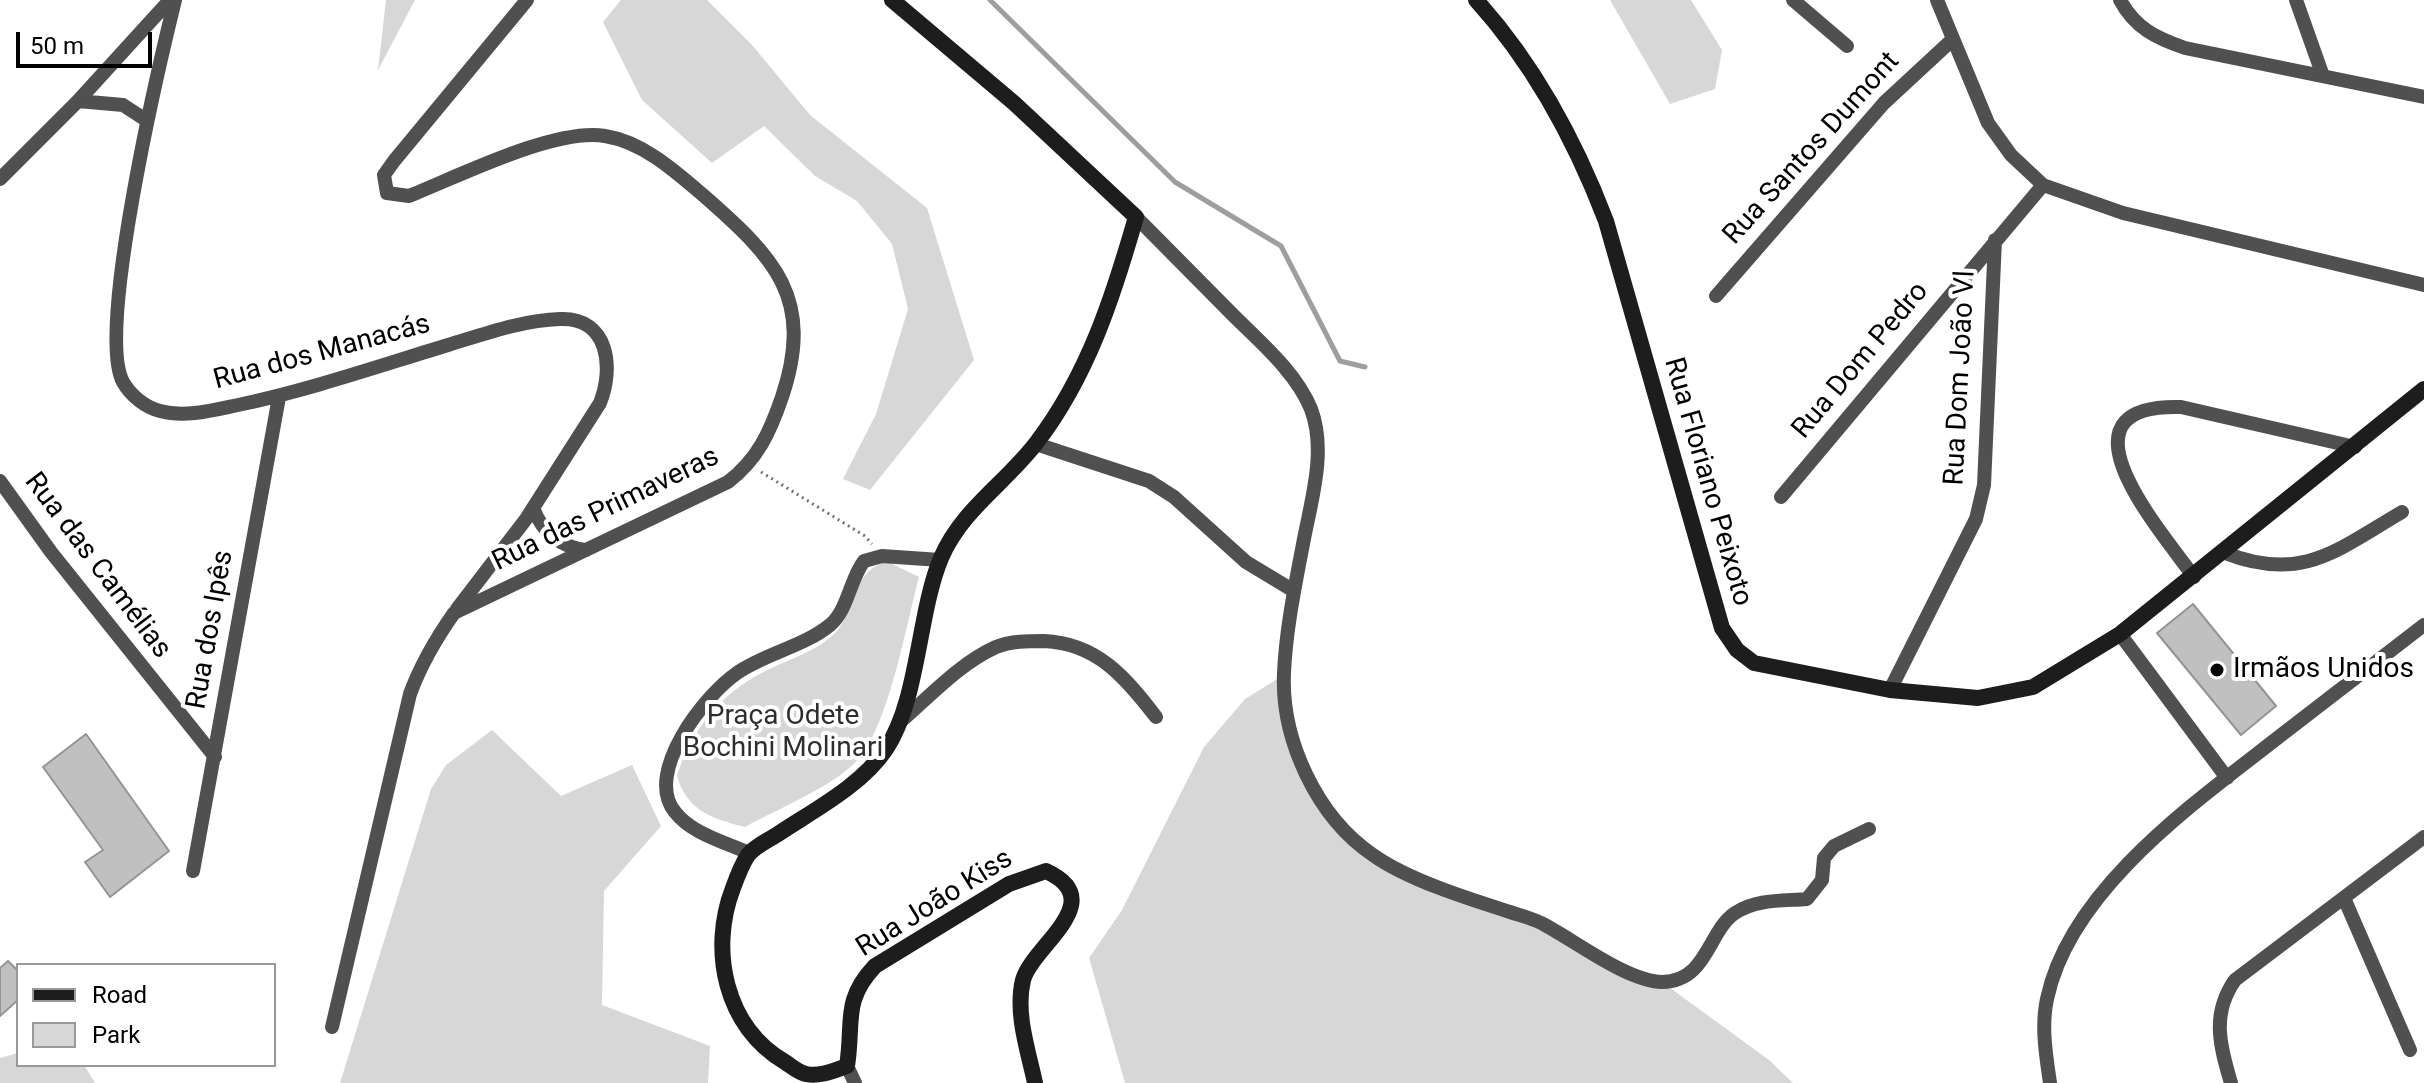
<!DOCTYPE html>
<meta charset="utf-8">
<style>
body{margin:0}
#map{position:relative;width:2424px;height:1083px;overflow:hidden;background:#fff;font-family:Roboto,sans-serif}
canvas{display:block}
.legend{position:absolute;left:16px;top:963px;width:260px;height:104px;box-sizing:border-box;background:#fff;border:2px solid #999;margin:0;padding:10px 14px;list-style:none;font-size:24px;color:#000}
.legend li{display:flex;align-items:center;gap:16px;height:40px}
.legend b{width:40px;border:2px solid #999}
.scale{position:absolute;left:16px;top:32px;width:136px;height:36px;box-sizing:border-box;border:4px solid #000;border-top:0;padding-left:10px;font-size:24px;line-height:28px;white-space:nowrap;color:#000;-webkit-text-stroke:6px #fff;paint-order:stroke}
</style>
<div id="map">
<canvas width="2424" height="1083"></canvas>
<ul class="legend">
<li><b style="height:10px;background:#1d1d1d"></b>Road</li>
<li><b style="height:22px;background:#d7d7d7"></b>Park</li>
</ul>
<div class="scale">50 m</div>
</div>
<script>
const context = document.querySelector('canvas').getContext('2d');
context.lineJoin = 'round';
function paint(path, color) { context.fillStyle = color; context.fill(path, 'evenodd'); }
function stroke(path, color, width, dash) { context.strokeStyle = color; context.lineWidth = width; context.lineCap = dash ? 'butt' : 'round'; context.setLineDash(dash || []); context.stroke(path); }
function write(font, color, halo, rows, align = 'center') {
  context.font = font + ' Roboto,sans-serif'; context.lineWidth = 8; context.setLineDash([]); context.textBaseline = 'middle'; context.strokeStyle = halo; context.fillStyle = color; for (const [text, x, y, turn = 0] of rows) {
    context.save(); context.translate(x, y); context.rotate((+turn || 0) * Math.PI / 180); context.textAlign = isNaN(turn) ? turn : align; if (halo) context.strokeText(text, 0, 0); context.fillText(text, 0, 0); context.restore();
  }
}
paint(new Path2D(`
 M386,0H415L378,70Z
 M621,0H707L753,46L810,115L927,208L974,360L870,490L843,479L876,414L908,309L892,244L857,201L815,176L764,126L712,163L642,100L603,22Z
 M1610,0H1691L1722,50L1715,89L1670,104Z
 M886,561L919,577C906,626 890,719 860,757C838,785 777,809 745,827C713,819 687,811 677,776C693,724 726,688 776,666C796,657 819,649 835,633C857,610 850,574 886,561Z
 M1284,675L1307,777L1374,856L1542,922L1614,966L1662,982L1769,1060L1793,1083H1125L1089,958L1122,910L1204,747L1245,699Z
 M492,730L561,796L632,765L661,826L604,891L602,1005L710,1046L708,1083H340L431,789L446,765Z
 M18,1053V1065H84L95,1083H0V1058Z`), '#d7d7d7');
stroke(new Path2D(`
 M990,0L1175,182L1281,246L1340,361L1365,367`), '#9e9e9e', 5);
const building = new Path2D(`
 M2193,604L2276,706L2241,735L2157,633Z
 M86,734L169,851L110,897L85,862L103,850L43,767Z
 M8,961L18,971V1000L0,1016V968Z`);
paint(building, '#c0c0c0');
stroke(building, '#949494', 2);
stroke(new Path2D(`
 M761,472L865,536L872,544`), '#727272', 3, [2, 4]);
stroke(new Path2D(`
 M175,0C159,65 96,332 123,382C131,396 145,407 160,411C185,418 214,410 238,405C309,390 379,366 448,345C484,334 523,320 560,319C609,317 614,368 600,403L526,519L457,609
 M1793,0L1847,46
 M1937,0L1988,123L2011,155L2043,185L2123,213L2424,285
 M2120,0C2135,28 2156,38 2185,48L2424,97
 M2296,0L2323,76
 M78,101L123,105L146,120
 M0,179L78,101L170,0
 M1136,217C1168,249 1200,282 1232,314C1260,342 1296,372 1311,409C1327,451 1311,501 1303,544C1295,586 1286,629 1284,673C1281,740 1317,817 1373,855C1408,880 1469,899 1510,912C1522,916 1535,919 1545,925C1575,941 1627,981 1662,982C1707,982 1708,931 1735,913C1756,899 1782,901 1807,899L1822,880L1824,858L1834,846L1869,829
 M1716,296L1884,103L1952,40
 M1036,444L1149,481L1174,497L1246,562L1294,591
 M0,481L51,552L215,757
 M1781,497L2043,185
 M533,508C543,533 559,547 586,550
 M2225,553C2302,583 2337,550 2402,512
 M2194,577C2161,531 2048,403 2181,407L2355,447
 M2120,634L2227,778
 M1890,690L1976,519L1984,485L1995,240
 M899,723C929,697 960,663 996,647C1011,641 1028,641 1044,641C1097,643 1126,678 1156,717
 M749,853C725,842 692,834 675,812C643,773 705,695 737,673C766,653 803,647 830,625C848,610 850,579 864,561L882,556L940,560
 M193,871L279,397
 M2344,898L2410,1050
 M332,1027L410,694C421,664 435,640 454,613L728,482C758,459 770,432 782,397C815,298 775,258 703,195C675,171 643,142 605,136C556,127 457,177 409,196L387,193L384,175L394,161L527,0
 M847,1066L855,1083
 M2050,1083C2046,1055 2041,1027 2047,999C2070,889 2197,801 2280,736C2328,699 2376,662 2424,625
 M2231,1083C2220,1046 2211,1014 2235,980L2424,837`), '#505050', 14);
stroke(new Path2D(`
 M892,0L1014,103L1136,217C1113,297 1088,375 1037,442C1006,483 962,509 941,558C918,613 919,699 886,749C861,786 814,810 778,834C769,840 755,846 748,855C742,864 737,877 733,888C709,950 725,1027 785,1062C791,1066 799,1073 806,1074C820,1077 835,1070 847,1066C854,1022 842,1001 875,966L1009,884L1046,871C1111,901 1033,945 1023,980C1015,1013 1028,1050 1035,1083
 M1476,0C1534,64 1575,140 1606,221L1722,628L1737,650L1754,663L1890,690L1978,698L2033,687L2120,634L2424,389`), '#1d1d1d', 16);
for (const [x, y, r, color] of [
 [2217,670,8,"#000"]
]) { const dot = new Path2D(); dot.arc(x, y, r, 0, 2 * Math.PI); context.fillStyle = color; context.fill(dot); stroke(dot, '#fff', 3); }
write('28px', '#000', '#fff', [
 ["Rua Santos Dumont",1812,149,-48],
 ["Rua dos Manacás",322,353,-15],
 ["Rua Dom Pedro",1861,361,-50],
 ["Rua Dom João Vl",1961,378,-87],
 ["Rua Floriano Peixoto",1707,482,74],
 ["Rua das Primaveras",606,510,-26],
 ["Rua das Camélias",97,566,53],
 ["Rua dos Ipês",211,630,-80],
 ["Rua João Kiss",935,904,-32]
]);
write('28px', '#000', '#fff', [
 ["Irmãos Unidos",2233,670]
], 'left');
write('28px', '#2e2e2e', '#fff', [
 ["Praça Odete",783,717],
 ["Bochini Molinari",783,749]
]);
</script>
